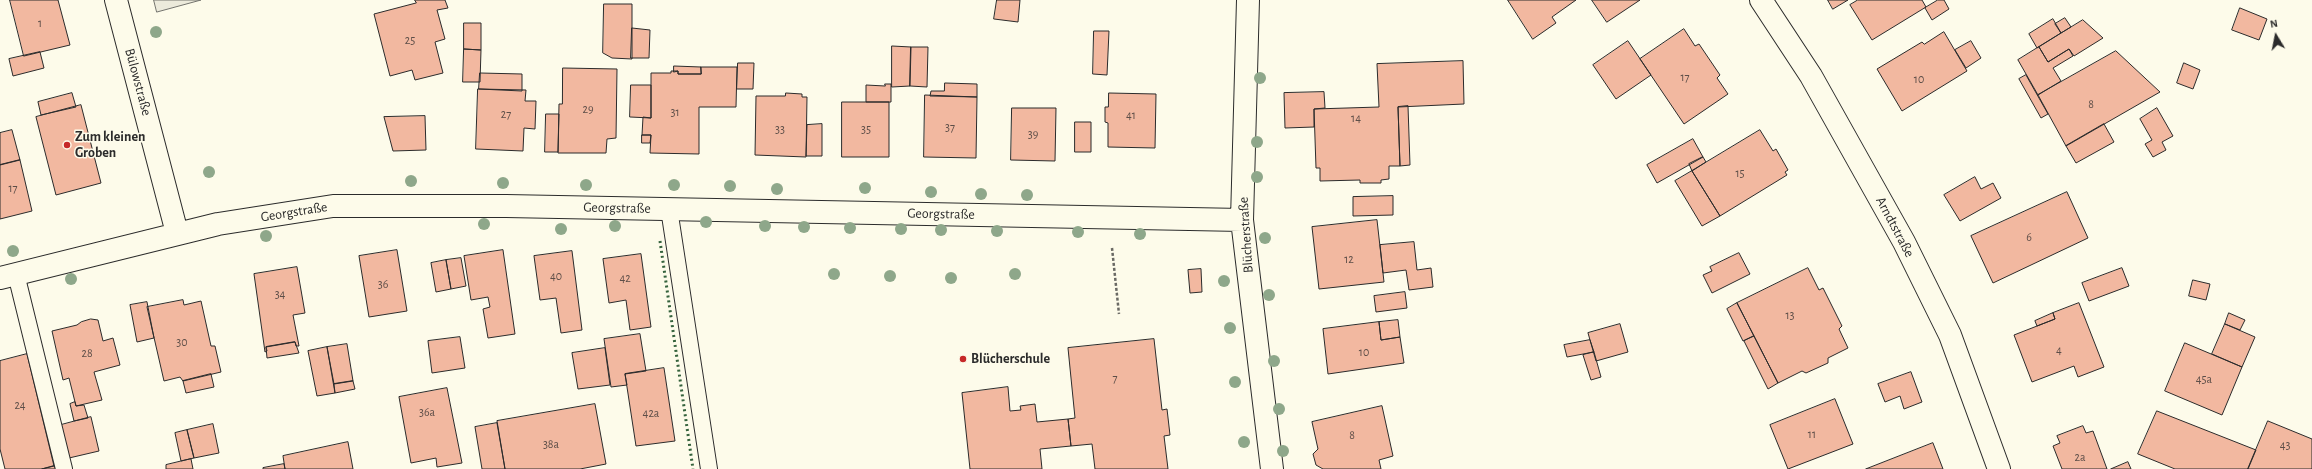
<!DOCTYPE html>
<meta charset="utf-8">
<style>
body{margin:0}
#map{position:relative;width:2312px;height:469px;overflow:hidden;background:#fdfbea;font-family:"Alegreya Sans",sans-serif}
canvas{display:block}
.north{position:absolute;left:2256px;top:16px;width:40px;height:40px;-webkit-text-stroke:3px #fdfbea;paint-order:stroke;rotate:350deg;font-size:11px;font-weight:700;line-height:16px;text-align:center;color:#2b2b2b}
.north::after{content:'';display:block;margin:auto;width:14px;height:18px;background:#2b2b2b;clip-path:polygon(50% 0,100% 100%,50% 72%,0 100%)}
</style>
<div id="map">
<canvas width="2312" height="469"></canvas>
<div class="north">N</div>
</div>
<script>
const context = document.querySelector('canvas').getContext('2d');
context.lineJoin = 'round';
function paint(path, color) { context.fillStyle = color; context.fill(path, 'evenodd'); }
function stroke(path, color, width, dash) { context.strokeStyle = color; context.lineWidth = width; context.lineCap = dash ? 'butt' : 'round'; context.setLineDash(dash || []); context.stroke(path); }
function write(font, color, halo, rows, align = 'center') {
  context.font = font + ' "Alegreya Sans",sans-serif'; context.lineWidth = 3; context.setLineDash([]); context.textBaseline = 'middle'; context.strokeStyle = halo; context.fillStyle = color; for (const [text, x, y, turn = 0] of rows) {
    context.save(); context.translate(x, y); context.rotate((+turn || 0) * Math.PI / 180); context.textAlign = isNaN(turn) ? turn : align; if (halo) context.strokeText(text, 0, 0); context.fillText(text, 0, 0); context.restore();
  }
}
const parking = new Path2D(`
 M154,0H201L157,12Z`);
paint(parking, '#eceadb');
stroke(parking, '#74746e', 1);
const building = new Path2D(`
 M10,0H58L70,45L24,56Z
 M415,0H445L448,8L437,10L445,39L435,42L443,73L415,80L412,70L390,76L374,14L416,3Z
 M997,0H1020L1018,22L994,19Z
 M1508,0H1576L1552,17L1556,23L1533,39Z
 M1592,0H1640L1607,22Z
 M1828,0H1848L1833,9Z
 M1858,0H1922L1926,7L1872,40L1850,5Z
 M1938,0H1944L1949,9L1932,20L1925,8Z
 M604,4H632V59L612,58L603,53Z
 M2240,8L2267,19L2259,40L2232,30Z
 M2065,18L2071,27L2061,33L2055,24Z
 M2053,19L2061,33L2037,48L2029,34Z
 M2083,20L2103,38L2074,56L2069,49L2048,62L2039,47Z
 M464,23H481V50L464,49Z
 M632,28L650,30L649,58H631Z
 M1684,29L1695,46L1699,44L1720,75L1717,78L1728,94L1684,124L1640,59Z
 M1094,31H1109L1107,75L1093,74Z
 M1944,32L1967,71L1902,111L1877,69L1922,42L1924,44Z
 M1628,41L1651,75L1616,99L1593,65Z
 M1971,41L1981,58L1966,68L1955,50Z
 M892,46L911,47L910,86L892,87Z
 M911,47H928L927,87L910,86Z
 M2039,47L2048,62L2069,49L2073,56L2053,68L2061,81L2038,95L2018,60Z
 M464,49L481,50L480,82H463Z
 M2116,51L2160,92L2066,146L2038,95Z
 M40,52L44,68L13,76L9,59Z
 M1463,61L1464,104L1398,107L1400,166H1389V179L1381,180V183H1360V180L1320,181V168H1316L1314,109L1379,107L1377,64Z
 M738,63H754L753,89H737Z
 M2184,63L2200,70L2193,89L2177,83Z
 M674,66L701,67V74H678V71L674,72Z
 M701,67H737L736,107H699V154L650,153L651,135H642L643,117L651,118V73H671V71H678V74H701Z
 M563,68L617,69L616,138L607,139L606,153H558L559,104H562Z
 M480,73L522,74V91L479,89Z
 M2026,75L2048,114L2041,118L2019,79Z
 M945,83L977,84V97L930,96L931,91H944Z
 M885,84H891V102H866V85L885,86Z
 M631,85H651V118L630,117Z
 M478,89L526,90L525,101H536L535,129L524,128L523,151L476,149Z
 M1324,92L1325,108L1314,109V127L1285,128L1284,93Z
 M72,93L76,107L41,115L38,102Z
 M786,93L802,94V97H807L806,157L755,155L756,96H785Z
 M1109,93L1156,94L1155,148L1108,147V123L1105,122V107H1108Z
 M925,95L977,97L976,158L924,157Z
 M842,102H889V157H842Z
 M81,105L101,183L56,195L36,117Z
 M1408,106L1410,165L1400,166L1398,107Z
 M1012,108H1056L1055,161L1011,160Z
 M2157,108L2173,136L2162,142L2166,150L2153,157L2145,144L2152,140L2140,119Z
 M546,114H559L558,152H545Z
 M425,116L426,150L393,151L384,117Z
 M1075,122H1091V152H1075Z
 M822,124V156H806L807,125Z
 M2104,124L2114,142L2076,163L2066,146Z
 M12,130L20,160L0,165V133Z
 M1760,130L1773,151L1776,149L1788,170L1785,172L1787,175L1720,216L1692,171Z
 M642,135H651L650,143H642Z
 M1693,139L1703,157L1657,183L1647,165Z
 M1703,157L1706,162L1692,171L1689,164Z
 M20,160L32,211L0,219V165Z
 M1692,171L1720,216L1702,226L1675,181Z
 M1975,177L1981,189L1993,183L2001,198L1960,221L1944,195Z
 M2067,192L2088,238L1993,283L1971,236Z
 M1393,196V215L1353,216V197Z
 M1377,220L1384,282L1319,289L1312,227Z
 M1414,242L1417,270L1431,268L1433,287L1409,290L1406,270L1383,273L1380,245Z
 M397,250L407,311L369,317L359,256Z
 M503,250L515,334L488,338L483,309L490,307L488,297L471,300L464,256Z
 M572,251L582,330L561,333L556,298L540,300L534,256Z
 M1739,253L1750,274L1712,293L1703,275L1712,271L1710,267Z
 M641,254L651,327L630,330L626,300L609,303L603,259Z
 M461,258L466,286L451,289L446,260Z
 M446,260L451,289L436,292L431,263Z
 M297,267L305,313L293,315L299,346H296L295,342L266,347L267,351L265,352L254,274Z
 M1808,268L1819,290L1823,288L1842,326L1839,329L1848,348L1828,358V363L1806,373L1802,371L1778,383L1737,303Z
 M2122,268L2129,286L2089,301L2082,283Z
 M1201,269L1202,292L1190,293L1188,270Z
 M2193,280L2210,284L2206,300L2189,296Z
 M1405,292L1407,308L1376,312L1374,296Z
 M183,300L184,305L201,301L211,346H215L221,372L183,381L180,377L164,381L147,307Z
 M147,302L154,338L137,342L130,305Z
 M1737,303L1754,336L1743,341L1727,309Z
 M2079,303L2104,367L2078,377L2074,366L2032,382L2014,335L2055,319L2053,313Z
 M2053,313L2055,319L2037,326L2035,321Z
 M2229,313L2245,320L2240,330L2225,324Z
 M91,319L98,320L103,341L113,338L120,365L94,372L102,400L76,406L69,378L63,380L52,331L77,325L81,322Z
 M1398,320L1400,337L1381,340L1379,322Z
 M1379,322L1381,340L1400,337L1404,363L1328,374L1323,329Z
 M1620,324L1628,352L1596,361L1588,333Z
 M2225,324L2255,337L2242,367L2212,354Z
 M640,334L646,371L625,374L627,385L611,387L604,339Z
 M1754,336L1778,383L1768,389L1744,341Z
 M460,337L465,368L432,373L428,341Z
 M1154,339L1162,410L1167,409L1170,435L1164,436L1168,469H1095L1092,444L1071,446L1068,419L1075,418L1068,348Z
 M1590,340L1594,352L1567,357L1564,345Z
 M295,342L299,353L267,358L266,347Z
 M2185,343L2242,367L2222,415L2165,391Z
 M347,344L353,381L334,384L327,347Z
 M327,347L335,393L317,396L308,351Z
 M605,348L610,385L578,389L572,353Z
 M1594,352L1601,377L1591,380L1583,355Z
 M27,354L54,466L42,469H5L0,449V361Z
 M664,368L675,441L636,446L625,374Z
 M1911,372L1922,402L1904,409L1900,396L1885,402L1878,384Z
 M211,374L214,387L186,393L183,381Z
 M353,381L355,389L335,393L334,384Z
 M1008,387L1010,411L1021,410L1020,406L1035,404L1037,422L1068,419L1071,446L1040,449L1042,469H970L962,393Z
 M447,388L462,463L437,467L436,458L411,463L399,397Z
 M1835,399L1853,444L1788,469L1770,425Z
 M75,402L76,406L84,405L88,418L74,421L70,404Z
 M595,404L606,464L580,469H505L497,421Z
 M1382,406L1393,456L1379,460L1381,469H1323L1316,465L1313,454L1318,449L1312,422Z
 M2157,411L2256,450L2248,469H2175L2138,454Z
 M91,417L99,451L69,458L61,425Z
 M2268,421L2312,439V469H2248Z
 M497,423L505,469H482L475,427Z
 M213,424L219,453L194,458L187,430Z
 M2083,426L2086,433L2093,431L2107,469H2062L2053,446L2060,443L2057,436Z
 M187,430L194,458L181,461L175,433Z
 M348,442L353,469H285L283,456Z
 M1933,443L1943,469H1866Z
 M191,459L193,469H166V465Z
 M2128,462L2131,469H2111Z
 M284,464L285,469H263V468Z
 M54,466L56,469H42Z`);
paint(building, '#f2b8a0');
stroke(building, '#2b2b2b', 1);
const lane = new Path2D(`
 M669,209L709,469
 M16,274L64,469`);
const street = new Path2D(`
 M116,0L177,233
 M1248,0L1242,220L1272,469
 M1761,0L1811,76L1904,242L1950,335L1999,469
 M0,278L218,224L333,206H506L1242,220`);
stroke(lane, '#2b2b2b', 18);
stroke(street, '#2b2b2b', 24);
stroke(new Path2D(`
 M1112,248L1119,314`), '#6a6964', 2.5, [3, 2]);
stroke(lane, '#fdfbea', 16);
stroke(street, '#fdfbea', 22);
stroke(new Path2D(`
 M660,241L693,469`), '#34623c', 3, [2, 3]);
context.fillStyle = '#8ea78a';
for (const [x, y] of [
 [156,32],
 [1260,78],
 [1257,142],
 [209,172],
 [1257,177],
 [411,181],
 [503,183],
 [586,185],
 [674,185],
 [730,186],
 [865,188],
 [777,189],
 [931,192],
 [981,194],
 [1027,195],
 [706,222],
 [484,224],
 [615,226],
 [765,226],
 [804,227],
 [850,228],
 [561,229],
 [901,229],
 [941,230],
 [997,231],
 [1078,232],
 [1140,234],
 [266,236],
 [1265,238],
 [13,251],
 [834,274],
 [1015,274],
 [890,276],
 [951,278],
 [71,279],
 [1224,281],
 [1269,295],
 [1230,328],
 [1274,361],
 [1235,382],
 [1279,409],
 [1244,442],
 [1283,451]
]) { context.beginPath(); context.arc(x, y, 6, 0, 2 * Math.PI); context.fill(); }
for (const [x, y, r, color] of [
 [67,145,4,"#c62828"],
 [963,359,4,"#c62828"]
]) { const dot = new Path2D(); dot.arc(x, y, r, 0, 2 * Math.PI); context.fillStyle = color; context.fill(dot); stroke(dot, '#fdfbea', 1.5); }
write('12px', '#5d4e48', null, [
 ["1",40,23],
 ["25",410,40],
 ["17",1685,77],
 ["10",1919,79],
 ["8",2091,104],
 ["29",588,109],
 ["31",675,112],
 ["27",506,114],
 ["41",1131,115],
 ["14",1356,118],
 ["37",950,127],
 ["33",780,129],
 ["35",866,129],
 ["39",1033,134],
 ["15",1740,173],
 ["17",13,188],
 ["6",2029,237],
 ["12",1349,259],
 ["40",556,276],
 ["42",625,278],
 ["36",383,284],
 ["34",280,294],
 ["13",1790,315],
 ["30",182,342],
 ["4",2059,350],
 ["10",1364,352],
 ["28",87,353],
 ["7",1115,378],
 ["45a",2204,379],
 ["24",20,405],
 ["36a",427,412],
 ["42a",651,413],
 ["11",1812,434],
 ["8",1352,435],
 ["38a",551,444],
 ["43",2285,445],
 ["2a",2080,457]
]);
write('14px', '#2b2b2b', '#fdfbea', [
 ["Bülowstraße",138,82,75],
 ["Georgstraße",617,208,1],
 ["Georgstraße",294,212,-9],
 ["Georgstraße",941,214,1],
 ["Arndtstraße",1895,227,62],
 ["Blücherstraße",1246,235,-94]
]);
write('bold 14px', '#2b2b2b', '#fdfbea', [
 ["Zum kleinen",75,137],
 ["Groben",75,153],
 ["Blücherschule",971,359]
], 'left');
</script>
